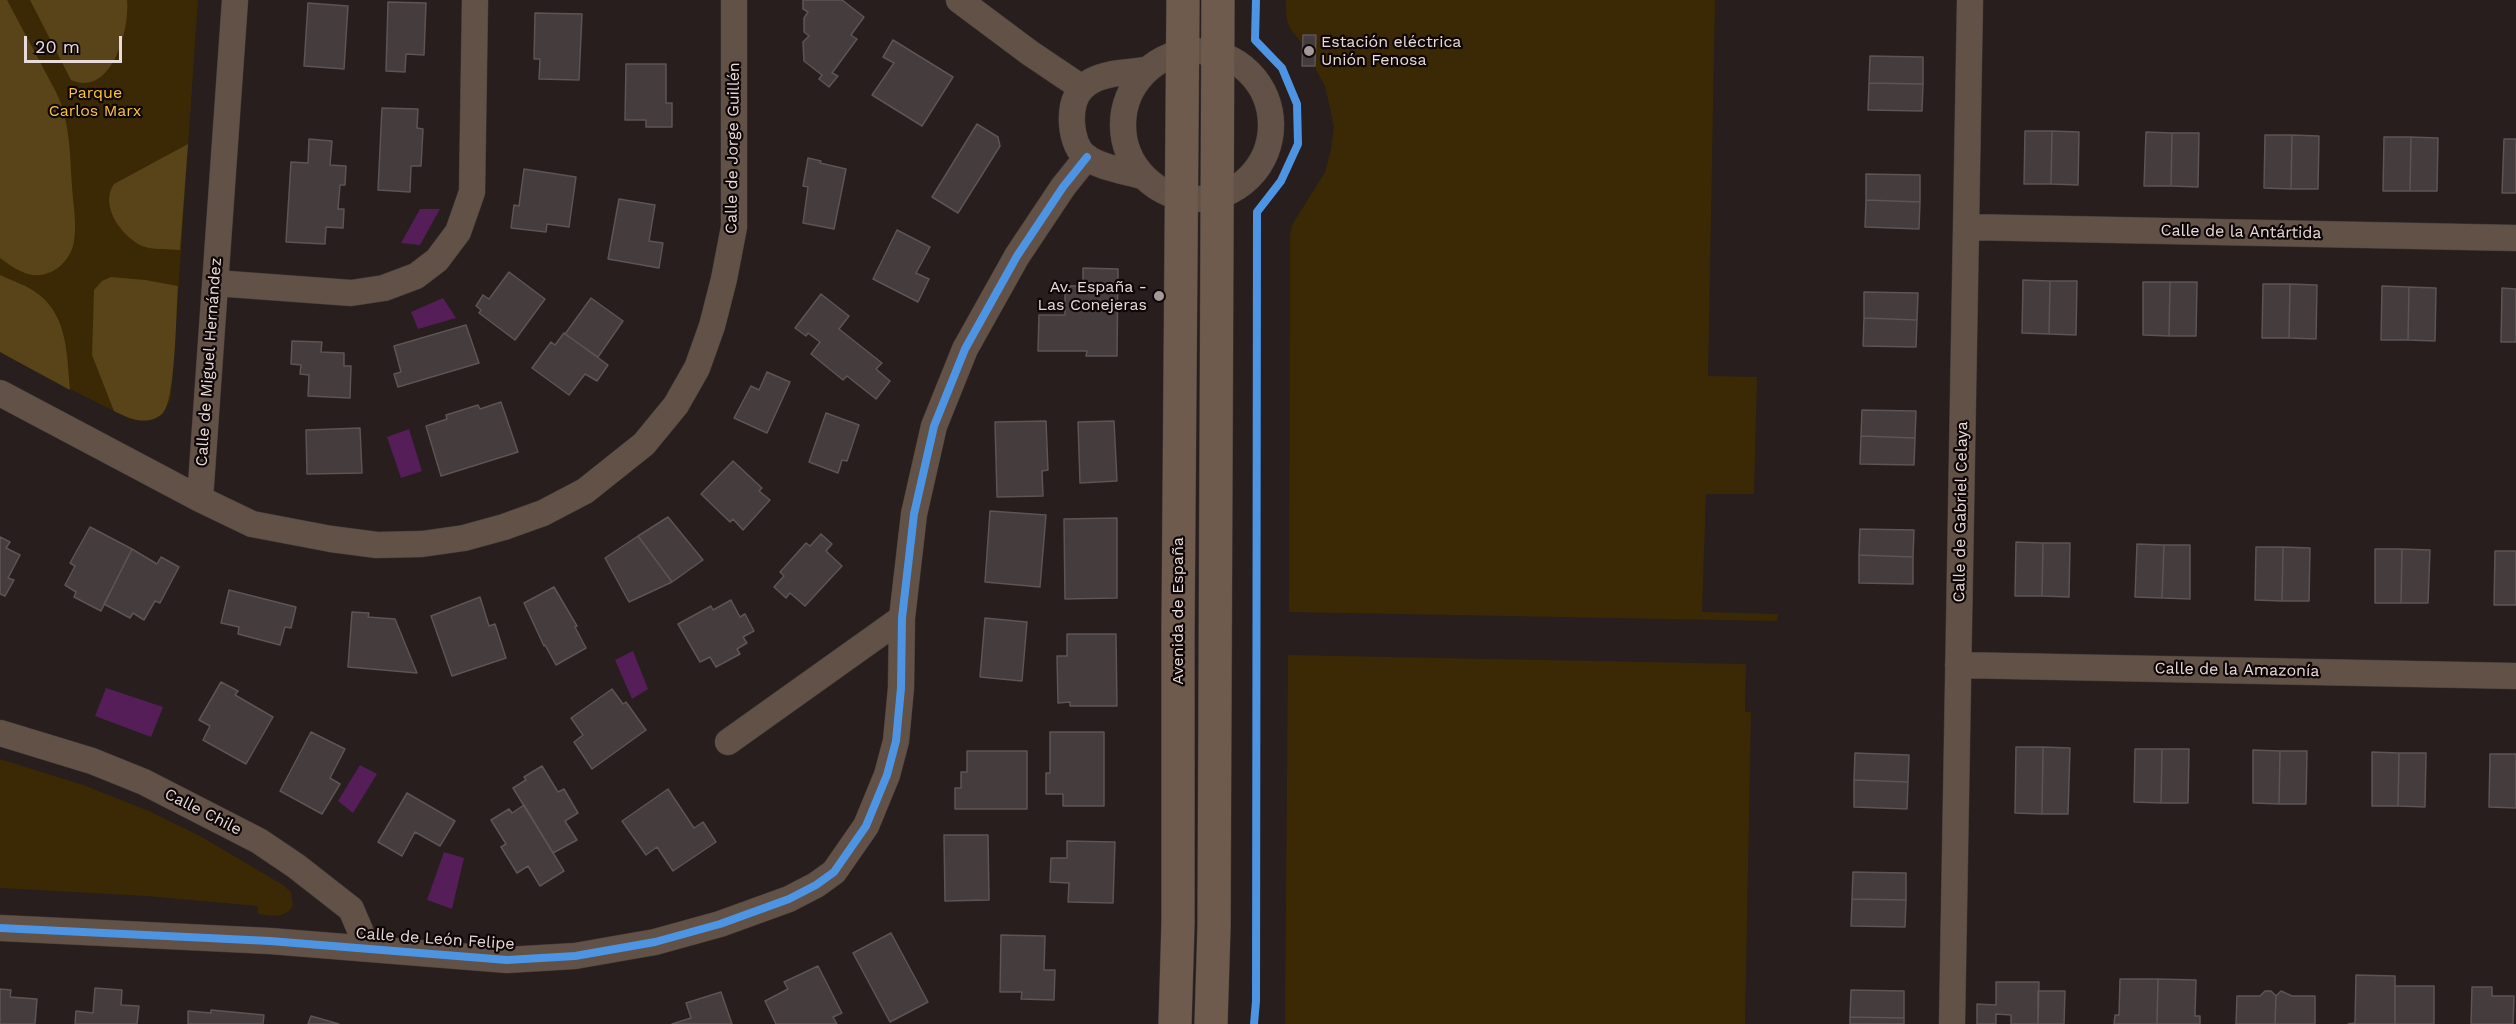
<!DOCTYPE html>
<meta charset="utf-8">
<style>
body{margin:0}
#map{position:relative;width:2516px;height:1024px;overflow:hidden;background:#271e1d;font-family:"Work Sans",sans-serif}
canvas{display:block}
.scale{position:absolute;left:24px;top:36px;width:98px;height:27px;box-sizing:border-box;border:3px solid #e8dbda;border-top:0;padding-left:8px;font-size:18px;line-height:21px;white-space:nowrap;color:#e8dbda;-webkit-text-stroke:4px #0f0707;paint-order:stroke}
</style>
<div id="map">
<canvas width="2516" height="1024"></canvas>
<div class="scale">20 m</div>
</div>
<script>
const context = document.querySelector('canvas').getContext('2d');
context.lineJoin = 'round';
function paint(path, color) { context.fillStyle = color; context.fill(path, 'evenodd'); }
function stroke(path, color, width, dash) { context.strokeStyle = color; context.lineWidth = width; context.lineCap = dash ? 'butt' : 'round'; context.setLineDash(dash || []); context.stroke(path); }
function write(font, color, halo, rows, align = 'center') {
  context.font = font + ' "Work Sans",sans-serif'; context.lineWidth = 4.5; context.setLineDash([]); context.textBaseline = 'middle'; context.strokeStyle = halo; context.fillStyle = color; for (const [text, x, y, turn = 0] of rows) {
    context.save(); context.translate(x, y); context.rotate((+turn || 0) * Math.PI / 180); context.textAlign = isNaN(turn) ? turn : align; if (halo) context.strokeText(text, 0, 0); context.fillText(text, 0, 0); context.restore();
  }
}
paint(new Path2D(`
 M0,0H198L171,397C165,417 150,423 130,419L42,375L0,352Z
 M1286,0H1715L1708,376L1757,377L1754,494H1706L1702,612L1778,614L1777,621L1289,612L1290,236L1292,225L1325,172L1331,150L1334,127L1325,86L1316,70V34H1303L1302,43C1287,26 1286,23 1286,0Z
 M1288,655L1746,664L1745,712H1751L1745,1024H1285Z
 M0,759L83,785L149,811L200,836L283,885L291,892L293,906C284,919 272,916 258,914V906L146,896L0,888Z`), '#3a2904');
paint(new Path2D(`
 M0,0H7L56,92C70,121 70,154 72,186C73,204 77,223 74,241C71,262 50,280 28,274C18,271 8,264 0,258Z
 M30,0H127C130,29 112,98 71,80Z
 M188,144L180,250C169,249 152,250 142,246C121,236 99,205 114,184Z
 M0,275C12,281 27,285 38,294C68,316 67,357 70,390L0,352Z
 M111,277L145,280L178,286C176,308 176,403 162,414C147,427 128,418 114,411L92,355L94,290L102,281Z`), '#584418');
paint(new Path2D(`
 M420,209H440L420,245L401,243Z
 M443,298L456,318L418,329L411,312Z
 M409,429L422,471L401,478L387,437Z
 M633,651L648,689L632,699L615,660Z
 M106,688L163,707L151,737L95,716Z
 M360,765L377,774L353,813L338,801Z
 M444,852L464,858L452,909L427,900Z`), '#551e59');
const building = new Path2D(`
 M803,0H842L864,17L851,35L857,39L832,73L838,76L829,87L819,79L822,75L804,61L803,42L809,36L804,32V18L808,12L803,9Z
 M388,2L426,3L424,55L406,54L405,72L386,71Z
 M308,3L348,6L344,69L304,66Z
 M535,13L582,14L579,80L539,79L540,59H534Z
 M1303,35H1316L1315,66H1302Z
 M893,40L953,77L922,126L872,95L894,63L883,57Z
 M1870,56L1923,57V84L1869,83Z
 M626,64H666V103H672V127H646V120H625Z
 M1869,83L1923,84L1922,111L1868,110Z
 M382,108L418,109L417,128L423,129L421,166H411L410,192L378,190Z
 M977,124L998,137L1000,146L958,213L932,197Z
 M2025,131H2052L2051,184H2024Z
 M2052,131L2079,132L2078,185L2051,184Z
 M2146,132L2172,133L2171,186H2144Z
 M2172,133H2199L2198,187L2171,186Z
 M2265,135H2292L2291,189L2264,188Z
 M2292,135L2319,136L2318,189H2291Z
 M2384,137H2411L2410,191H2383Z
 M2411,137L2438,138L2437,191H2410Z
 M309,139L332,141L330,165L346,166L345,185H340L338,209H344L343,228L326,227L325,244L286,242L291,162L308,163Z
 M2504,139H2516V193H2502Z
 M808,158L821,161L820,163L846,169L834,229L803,223L808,187L803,186Z
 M524,169L576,177L569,227L547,224L546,232L511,228L514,205L519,206Z
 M1866,174L1920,175V202L1866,200Z
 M619,199L655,205L649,241L663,243L659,268L608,259Z
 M1866,200L1920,202L1919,229L1865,227Z
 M897,230L930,247L916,273L929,279L918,302L873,279Z
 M1083,268L1118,269L1117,356H1086L1087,351H1038L1039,315H1065V286H1083Z
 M509,272L545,299L515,340L479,313L481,310L476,306L483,295L489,299Z
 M2023,280L2050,281L2049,334L2022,333Z
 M2050,281H2077L2076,335L2049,334Z
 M2143,282H2170L2169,336L2143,335Z
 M2170,282H2197L2196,336H2169Z
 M2263,284H2290L2289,338H2262Z
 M2290,284L2317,285L2316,339L2289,338Z
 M2382,286L2409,287L2408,340H2381Z
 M2409,287L2436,288L2435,341L2408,340Z
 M2502,288L2516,289V342H2501Z
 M1864,292L1918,293L1917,320L1864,318Z
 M821,294L849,316L839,329L882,363L876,369L890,381L876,399L847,376L843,380L811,354L820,342L808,333L806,336L795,328Z
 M591,298L623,321L598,357L565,334Z
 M1864,318L1917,320L1916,347L1863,346Z
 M466,325L479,363L398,387L394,374L401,372L394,346Z
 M564,333L608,365L597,381L585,374L569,395L532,368L551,342L555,345Z
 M292,341L322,342L321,352L344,353V366H351L350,398L308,396L309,375L300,374L301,365L291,364Z
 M767,372L790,382L767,433L734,418L751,386L759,390Z
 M501,402L518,452L441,476L426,426L447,419L446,415L478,405L480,409Z
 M1862,410L1916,411L1915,438L1861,436Z
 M826,413L859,425L847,461L842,460L838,473L809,462Z
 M1046,421L1048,470L1042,471L1043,496L997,497L995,422Z
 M1114,421L1117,481L1080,483L1078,422Z
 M360,428L362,473L307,474L306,430Z
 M1861,436L1915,438L1914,465L1860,464Z
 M733,461L762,488L759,491L770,500L743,530L733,519L730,522L701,494Z
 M990,511L1046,515L1040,587L985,582Z
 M668,517L703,560L672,582L638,536Z
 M1117,518V598L1065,599L1064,519Z
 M90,527L132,549L101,611L74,597L76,592L65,585L75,566L70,563Z
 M1860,529L1914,530L1913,557L1859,555Z
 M821,534L832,544L826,551L842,566L805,606L790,593L786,598L774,587L784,576L780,572L806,543L810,546Z
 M638,536L672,582L629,602L605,558Z
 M0,537L10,542L6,548L20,555L8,578L14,580L5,596L0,594Z
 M2016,542L2043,543L2042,596H2015Z
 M2043,543H2070L2069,597L2042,596Z
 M2137,544L2164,545L2162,598L2135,597Z
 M2164,545H2190V599L2162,598Z
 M2256,547H2283L2282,601L2255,600Z
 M2283,547L2310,548L2309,601H2282Z
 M132,549L157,564L161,557L179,567L160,603L155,601L144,620L133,613L130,618L104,604Z
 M2375,549H2402L2401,603H2375Z
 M2402,549L2430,550L2428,603H2401Z
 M2495,551H2516V605H2494Z
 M1859,555L1913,557V584L1859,583Z
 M554,587L577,626L575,627L586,648L556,665L545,645L544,646L524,603Z
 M229,590L296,607L291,628L285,627L280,645L238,634L239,627L221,623Z
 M480,597L489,626L495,624L506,658L452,676L431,616Z
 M731,600L740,617L745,614L754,631L743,637L747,643L737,649L740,654L716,667L710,657L700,662L678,624L711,606L713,610Z
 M352,612L369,613L368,617L395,619L417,673L348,667Z
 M985,618L1027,622L1022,681L980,677Z
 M1067,634H1116L1117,706H1070V702L1058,703L1057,656H1067Z
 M221,682L238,691L235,695L273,717L246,764L203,740L210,726L199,720Z
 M612,689L623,704L626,702L646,730L592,769L574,742L583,735L571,718Z
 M311,732L345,749L330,778L340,784L322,814L280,791Z
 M1050,732H1104V806H1063V794H1046V773H1050Z
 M2016,747H2043L2042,814L2015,813Z
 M2043,747L2070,748L2068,814H2042Z
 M2135,749H2162L2161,803L2134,802Z
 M2162,749H2189L2188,803H2161Z
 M2253,750L2280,751L2279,804L2253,803Z
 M967,751H1027V809H955V788H961V772H967Z
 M2280,751H2307L2306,804H2279Z
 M2372,752L2399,753L2398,806H2372Z
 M1855,753L1909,755L1908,782L1854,780Z
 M2399,753H2426L2425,807L2398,806Z
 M2490,754H2516V808L2489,807Z
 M542,766L558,792L564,789L578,813L565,821L577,840L553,853L513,788L526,780L524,777Z
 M1854,780L1908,782L1907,809L1854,807Z
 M668,789L694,828L703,822L716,842L673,871L657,847L646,855L622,821Z
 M407,793L455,821L440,846L415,832L402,856L378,842Z
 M524,805L564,871L540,886L528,866L517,873L501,847L506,844L491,820L509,809L512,813Z
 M944,835H988L989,900L945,901Z
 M1067,841L1115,842L1113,903L1068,902L1069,883L1050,882L1051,858H1067Z
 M1853,872L1906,873V900L1852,899Z
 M1852,899L1906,900L1905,927L1851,926Z
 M891,933L928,1002L890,1022L853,953Z
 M1001,935L1045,936L1044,970H1055L1054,1000L1021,999L1022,992H1000Z
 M818,966L842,1013L833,1017L837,1024H776L765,1001L788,989L784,982Z
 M2356,975L2395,976V1024H2348L2355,1023Z
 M2120,979H2158L2157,1024H2114L2115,1015H2119Z
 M2158,979L2196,980L2195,1016H2200V1024H2157Z
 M1996,982H2039L2038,1024H2011V1015L1996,1014V1024H1977V1004L1996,1005Z
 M2395,986H2434V1024H2395Z
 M2472,987H2492V996H2514L2513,1024H2471Z
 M95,988L122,990L121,1005L139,1006L137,1024H75L76,1011L93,1013Z
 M0,989L11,990L10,997L37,999L35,1024H0Z
 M1851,990L1904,991V1018L1850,1017Z
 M2038,991H2065L2064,1024H2038Z
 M2265,991H2271L2276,996L2275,1024H2236L2237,996H2260Z
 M2281,991L2292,996H2315V1024H2275L2276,996Z
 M721,992L732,1024H672L691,1018L686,1003Z
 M211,1010L264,1015L263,1024H188V1011L211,1013Z
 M311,1016L339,1024H308Z
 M1850,1017L1904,1018V1024H1850Z`);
paint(building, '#443c3d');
stroke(building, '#5c5455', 1.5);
const street = new Path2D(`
 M959,0L1030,53L1082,88
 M1123 125a74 74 0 1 1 148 0a74 74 0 1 1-148 0Z
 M1142,176C1125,171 1101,168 1086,157C1076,149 1073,136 1072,124C1069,74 1109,74 1146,70
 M1966,227L2516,238
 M215,283L351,293L384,288L416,276L437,260L458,232L472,192L475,0
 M0,393L200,499L235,0
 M200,499L252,524L331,539L377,545L422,544L464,538L504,527L543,513L585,491L644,444L676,405L697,368L712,326L724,279L734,227V0
 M1958,665L2516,676
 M0,733L92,761L144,782L259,841L296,866L351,909L360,930L364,948
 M728,742L902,618
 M0,928L270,941L507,960L575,956L655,942L720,924L789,899L816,885L834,872L866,826L887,775L896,741L901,688L902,618L914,514L934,426L965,349L1017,256L1063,187L1087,157
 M1952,1024L1970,0`);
const secondary = new Path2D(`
 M1175,1024L1178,923V631L1183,0
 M1211,1024L1214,928L1218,0`);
stroke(street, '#413938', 27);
stroke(secondary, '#413938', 34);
stroke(street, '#615146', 26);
stroke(secondary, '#6e5b4d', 33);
stroke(new Path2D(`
 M0,928L270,941L507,960L575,956L655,942L720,924L789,899L816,885L834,872L866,826L887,775L896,741L901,688L902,618L914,514L934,426L965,349L1017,256L1063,187L1087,157
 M1254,1024L1256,1001L1257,212L1281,181L1298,144L1297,104L1282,68L1255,40L1256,0`), '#4d94e3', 8);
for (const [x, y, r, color] of [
 [1309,51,6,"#a49998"],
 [1159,296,6,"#a49998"]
]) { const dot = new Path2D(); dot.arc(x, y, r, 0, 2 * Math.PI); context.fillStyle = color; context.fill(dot); stroke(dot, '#0f0707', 2); }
write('16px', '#e8dbda', '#0f0707', [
 ["Estación eléctrica",1321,42],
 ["Unión Fenosa",1321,60],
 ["Av. España -",1147,287,"right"],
 ["Las Conejeras",1147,305,"right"]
], 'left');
write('16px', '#f9c340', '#0f0707', [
 ["Parque",95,93],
 ["Carlos Marx",95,111]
]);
write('16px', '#e8dbda', '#0f0707', [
 ["Calle de Jorge Guillén",733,148,-89],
 ["Calle de la Antártida",2241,232,1],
 ["Calle de Miguel Hernández",209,362,-86],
 ["Calle de Gabriel Celaya",1961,512,-89],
 ["Avenida de España",1178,611,-90],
 ["Calle de la Amazonía",2237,670,1],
 ["Calle Chile",203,812,27],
 ["Calle de León Felipe",435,939,4]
]);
</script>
